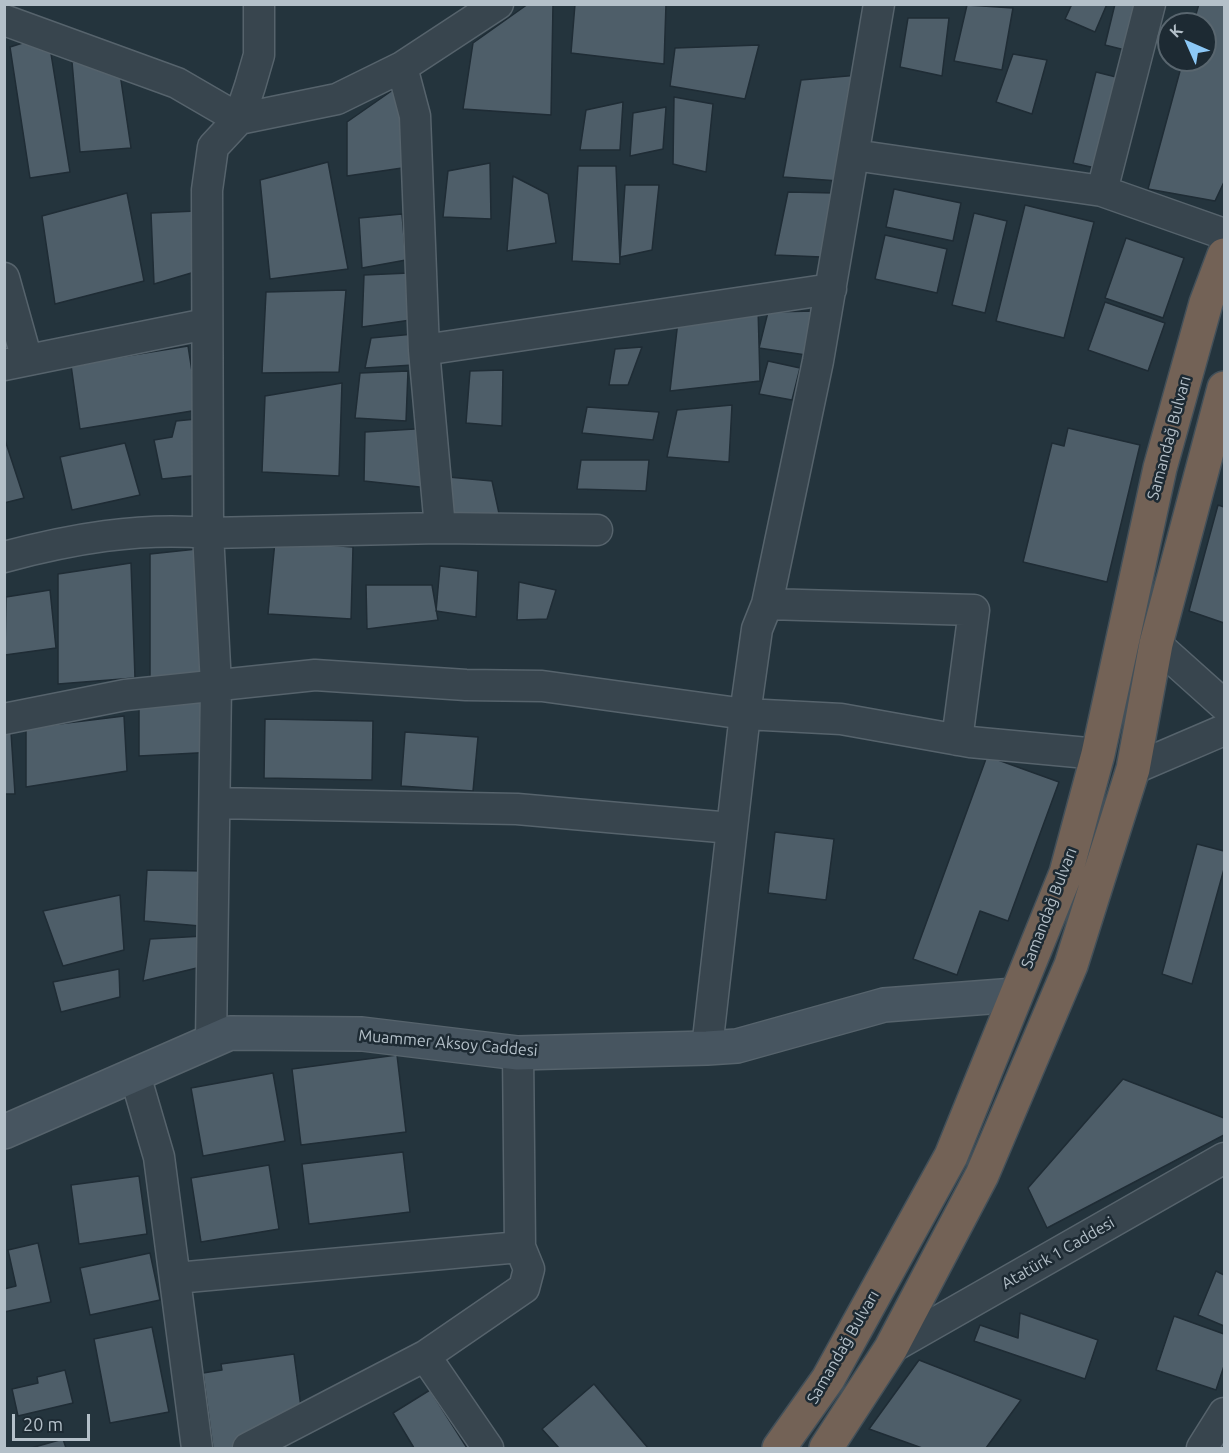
<!DOCTYPE html>
<meta charset="utf-8">
<style>
body{margin:0}
#map{position:relative;width:1229px;height:1453px;overflow:hidden;background:#24343d;font-family:Ubuntu,sans-serif}
canvas{display:block}
.frame{position:absolute;inset:0;border:6px solid #b4c0c9;pointer-events:none}
.north{position:absolute;left:1157px;top:12px;width:60px;height:60px;box-sizing:border-box;background:#1d2a33;border:2px solid #59666f;border-radius:50%;rotate:315deg;font-size:16px;font-weight:700;line-height:24px;text-align:center;color:#b4c0c9}
.north::after{content:'';display:block;margin:auto;width:21px;height:27px;background:#8cc8f6;clip-path:polygon(50% 0,100% 100%,50% 72%,0 100%)}
.scale{position:absolute;left:12px;top:1414px;width:78px;height:27px;box-sizing:border-box;border:3px solid #b4c0c9;border-top:0;padding-left:8px;font-size:18px;line-height:21px;white-space:nowrap;color:#b4c0c9;-webkit-text-stroke:4px #1d2a33;paint-order:stroke}
</style>
<div id="map">
<canvas width="1229" height="1453"></canvas>
<div class="frame"></div>
<div class="north">K</div>
<div class="scale">20 m</div>
</div>
<script>
const context = document.querySelector('canvas').getContext('2d');
context.lineJoin = 'round';
function paint(path, color) { context.fillStyle = color; context.fill(path, 'evenodd'); }
function stroke(path, color, width, dash) { context.strokeStyle = color; context.lineWidth = width; context.lineCap = dash ? 'butt' : 'round'; context.setLineDash(dash || []); context.stroke(path); }
function write(font, color, halo, rows, align = 'center') {
  context.font = font + ' Ubuntu,sans-serif'; context.lineWidth = 5; context.setLineDash([]); context.textBaseline = 'middle'; context.strokeStyle = halo; context.fillStyle = color; for (const [text, x, y, turn = 0] of rows) {
    context.save(); context.translate(x, y); context.rotate((+turn || 0) * Math.PI / 180); context.textAlign = isNaN(turn) ? turn : align; if (halo) context.strokeText(text, 0, 0); context.fillText(text, 0, 0); context.restore();
  }
}
const building = new Path2D(`
 M528,4H553L551,115L463,109L473,43Z
 M575,4H666L664,64L571,53Z
 M1072,4H1107L1095,32L1065,19Z
 M1115,4H1136L1125,50L1105,45Z
 M1199,4H1224V182L1215,201L1148,189L1183,60H1205V24H1193Z
 M967,5L1013,8L1002,70L954,61Z
 M908,18H949L942,76L900,67Z
 M48,35L70,172L30,178L10,47Z
 M759,45L745,99L670,86L675,48Z
 M1013,54L1047,60L1032,114L996,102Z
 M118,60L131,148L80,152L72,62Z
 M1096,72L1124,79L1100,169L1073,163Z
 M859,75L839,181L783,177L801,80Z
 M400,85L416,166L347,176V122Z
 M674,97L713,104L706,172L673,164Z
 M623,102L620,150H580L586,110Z
 M666,107L663,149L630,156L633,113Z
 M328,162L348,269L270,279L260,180Z
 M490,163L491,219L443,217L448,171Z
 M578,166H616L620,264L572,261Z
 M513,176L548,194L556,243L507,251Z
 M625,185H659L652,250L620,257Z
 M894,189L961,203L953,241L886,227Z
 M788,192L834,193L821,257L775,255Z
 M127,193L144,281L55,304L42,216Z
 M1025,205L1094,222L1064,338L996,321Z
 M196,211L198,271L154,284L151,213Z
 M974,213L1007,221L985,313L952,305Z
 M402,214L406,260L362,268L359,218Z
 M885,235L947,249L937,293L875,279Z
 M1126,238L1184,258L1163,318L1105,298Z
 M409,273L411,320L362,327L364,275Z
 M346,290L339,372L262,373L266,292Z
 M1105,302L1165,323L1148,371L1088,350Z
 M758,307L760,381L670,391L678,321Z
 M816,311L806,355L759,348L768,312Z
 M414,334L413,365L365,368L371,338Z
 M188,346L198,410L80,429L71,365Z
 M642,347L628,385H609L615,349Z
 M768,361L800,368L792,400L759,394Z
 M503,370L502,426L466,423L470,371Z
 M408,371L406,421L355,418L360,373Z
 M342,383L339,476L262,472L265,396Z
 M732,405L729,462L667,457L677,410Z
 M587,407L659,412L653,440L582,433Z
 M196,419L201,475L162,479L154,440L172,437L176,421Z
 M431,428L429,488L364,481L365,432Z
 M1068,428L1140,445L1107,582L1023,562L1052,443L1064,446Z
 M4,437L24,498L4,503Z
 M125,443L140,495L72,510L60,457Z
 M581,460H649L646,491L577,489Z
 M448,477L492,481L500,518H448Z
 M1218,505L1224,507V623L1189,611Z
 M275,541L353,547L351,619L268,614Z
 M197,549L209,673L150,679V554Z
 M131,563L135,678L58,684V574Z
 M440,566L478,571L476,617L436,611Z
 M519,582L556,590L547,619L517,620Z
 M366,585H432L438,620L367,629Z
 M50,590L56,648L5,655L6,597Z
 M209,699L216,752L139,756V700Z
 M124,716L127,771L26,787V728Z
 M265,719L373,721L372,780L264,778Z
 M11,732L15,794H4V733Z
 M405,732L478,737L473,791L401,786Z
 M987,756L1059,782L1008,921L980,911L957,975L913,959Z
 M775,832L834,839L826,900L768,893Z
 M1197,844L1224,851V869L1192,984L1162,974Z
 M147,870L204,871L211,927L144,921Z
 M120,895L124,950L63,966L43,911Z
 M204,936L205,966L143,981L150,939Z
 M119,969L120,997L61,1012L53,982Z
 M397,1055L406,1132L301,1145L292,1069Z
 M273,1073L285,1141L203,1156L191,1088Z
 M1123,1079L1224,1118V1135L1047,1228L1028,1188Z
 M403,1152L410,1212L309,1224L302,1164Z
 M269,1165L279,1229L201,1242L191,1178Z
 M139,1176L147,1234L79,1244L71,1185Z
 M38,1243L51,1302L4,1312V1289L16,1286L8,1250Z
 M150,1253L160,1300L90,1315L80,1268Z
 M1216,1271L1224,1275V1326L1198,1315Z
 M1020,1313L1098,1340L1085,1379L974,1341L980,1325L1018,1338Z
 M1174,1316L1224,1334V1366L1216,1390L1156,1370Z
 M152,1327L169,1412L110,1423L94,1339Z
 M294,1354L302,1415L233,1448H213L203,1373L222,1370L221,1364Z
 M919,1360L1021,1400L986,1448H922L869,1429Z
 M65,1370L73,1403L18,1416L12,1389L38,1383L37,1377Z
 M594,1384L648,1448H559L542,1429Z
 M430,1390L467,1448H414L393,1413Z
 M63,1439L66,1448H31Z`);
paint(building, '#4e5e69');
stroke(building, '#1f2c35', 1.5);
const street = new Path2D(`
 M4,20L177,83L239,119L337,99L402,67L498,4
 M402,67L415,116L424,350L440,528
 M854,155L1102,191L1224,234
 M1102,191L1150,4
 M4,278L27,360
 M424,350L831,289
 M4,365L206,324
 M4,557C71,539 139,527 208,533L440,528L597,530
 M767,604L974,610L957,740
 M1156,644L1224,705
 M4,719L125,695L315,675L466,685L542,686L745,714L841,719L970,742L1098,754
 M1133,769L1224,730
 M215,803L517,809L731,828
 M211,1042L216,685L208,533L207,190L213,147L239,119L250,86L259,55V4
 M707,1048L745,714L757,629L767,604L818,361L879,4
 M135,1075L159,1157L197,1448
 M176,1278L520,1247L518,1053
 M891,1348L1224,1158
 M425,1356L524,1288L529,1269L520,1247
 M248,1448L425,1356L488,1448
 M1202,1448L1224,1413`);
const secondary = new Path2D(`
 M4,1132L230,1033L362,1034L518,1053L707,1048L737,1046L884,1005L1015,995`);
const highway = new Path2D(`
 M779,1448L828,1379L951,1156L1066,873L1098,754L1160,468L1206,303L1224,255
 M826,1448L891,1348L982,1175L1071,965L1133,769L1156,644L1224,388`);
stroke(street, '#56636c', 33);
stroke(secondary, '#56636c', 36);
stroke(highway, '#435059', 36);
stroke(street, '#38454e', 30);
stroke(secondary, '#475560', 33);
stroke(highway, '#736256', 33);
write('16px', '#b4c0c9', '#1d2a33', [
 ["Samandağ Bulvarı",1169,438,-75],
 ["Samandağ Bulvarı",1049,908,-69],
 ["Muammer Aksoy Caddesi",448,1043,5],
 ["Atatürk 1 Caddesi",1058,1253,-30],
 ["Samandağ Bulvarı",843,1347,-60]
]);
</script>
